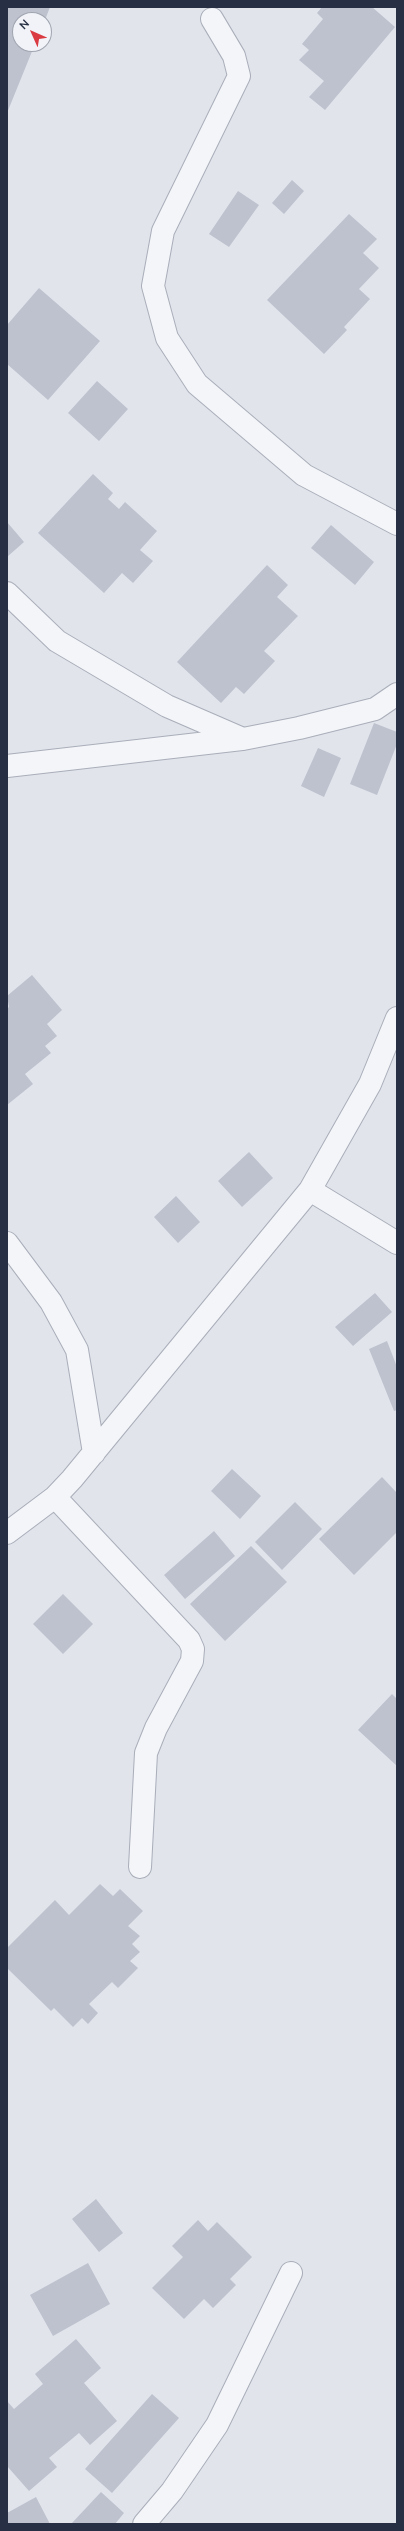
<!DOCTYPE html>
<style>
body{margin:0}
#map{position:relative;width:404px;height:2531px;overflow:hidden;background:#e1e4eb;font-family:Mulish,sans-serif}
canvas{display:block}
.frame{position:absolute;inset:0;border:8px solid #272f44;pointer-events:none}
.north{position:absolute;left:12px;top:12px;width:40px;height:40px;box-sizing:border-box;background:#f1f3f8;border:1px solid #a0a5b0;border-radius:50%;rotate:315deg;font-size:11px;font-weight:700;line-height:16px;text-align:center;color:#272f44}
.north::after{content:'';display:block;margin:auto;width:14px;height:18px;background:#da3b43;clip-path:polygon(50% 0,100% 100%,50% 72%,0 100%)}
</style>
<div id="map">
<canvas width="404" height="2531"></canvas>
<div class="frame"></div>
<div class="north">N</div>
</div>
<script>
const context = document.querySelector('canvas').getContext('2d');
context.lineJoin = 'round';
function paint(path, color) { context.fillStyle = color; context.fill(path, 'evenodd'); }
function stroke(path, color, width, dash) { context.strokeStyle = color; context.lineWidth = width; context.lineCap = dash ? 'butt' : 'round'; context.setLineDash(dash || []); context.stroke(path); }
paint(new Path2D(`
 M7,7H50L45,20H20V44H35L7,113Z
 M322,7H372L395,27L325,110L309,97L324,81L299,60L309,50L302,44L323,19L317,13Z
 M292,180L304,191L284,214L272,203Z
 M238,191L259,205L229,247L209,234Z
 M349,214L377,239L363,253L379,268L359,289L370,299L344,327L347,330L324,354L267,300Z
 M39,288L100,341L48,400L7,364V325Z
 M97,381L128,409L99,441L68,413Z
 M93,474L113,493L108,499L119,509L125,502L157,531L140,550L153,561L133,583L122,573L104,593L38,533Z
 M7,522L24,542L7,557Z
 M331,525L374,562L355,585L311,548Z
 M267,565L288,585L277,597L298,616L264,651L275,661L244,694L236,687L221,703L177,662Z
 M374,723L397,732V744L377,795L350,784Z
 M318,748L341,758L324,797L301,786Z
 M32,975L62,1010L47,1024L57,1036L45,1046L51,1053L25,1074L33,1084L7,1105V1009L9,1007L7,996Z
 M249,1152L273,1178L242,1207L218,1181Z
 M176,1196L200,1222L178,1243L154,1217Z
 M375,1293L392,1312L353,1346L335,1327Z
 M387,1341L397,1367V1410L394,1411L369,1349Z
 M232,1469L261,1496L240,1519L211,1491Z
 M382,1477L397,1493V1532L354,1575L319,1539Z
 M295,1502L322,1529L282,1570L255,1542Z
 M214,1531L235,1556L185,1599L164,1575Z
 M251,1546L287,1582L225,1641L190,1604Z
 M63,1594L93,1624L63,1654L33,1624Z
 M392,1694L397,1699V1766L358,1730Z
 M100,1884L113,1896L120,1889L143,1911L128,1926L140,1936L132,1944L140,1952L130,1961L138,1968L118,1988L112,1982L89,2004L98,2013L88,2024L82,2018L73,2027L54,2008L51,2011L7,1968V1948L55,1900L69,1915Z
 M96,2199L123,2233L99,2252L72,2219Z
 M198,2220L208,2231L217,2222L252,2257L230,2279L236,2285L213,2308L204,2299L184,2319L152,2288L183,2257L172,2246Z
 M88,2263L110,2304L53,2336L30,2295Z
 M76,2339L101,2368L84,2383L117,2421L90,2445L79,2433L49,2458L57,2467L29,2491L7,2466V2401L14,2409L43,2384L35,2374Z
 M152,2394L179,2418L112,2493L85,2469Z
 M101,2492L124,2513L115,2524H71Z
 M36,2497L50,2524H7V2513Z`), '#bdc2ce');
const minor = new Path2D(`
 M212,19L234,56L239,76L163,231L153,286L167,338L197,384L304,475L397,524
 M7,593L57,641L167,706L243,739L299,728L375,709L397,694
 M7,766L242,739
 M310,1190L397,1243
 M7,1243L51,1302L77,1350L94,1453
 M55,1497L189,1640L193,1649L192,1661L156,1728L146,1753L140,1867
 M7,1533L55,1497L72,1479L310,1190L370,1084L397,1018
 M144,2524L172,2491L217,2425L291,2273`);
stroke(minor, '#a9aeb9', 24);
stroke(minor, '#f4f5f9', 22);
</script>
